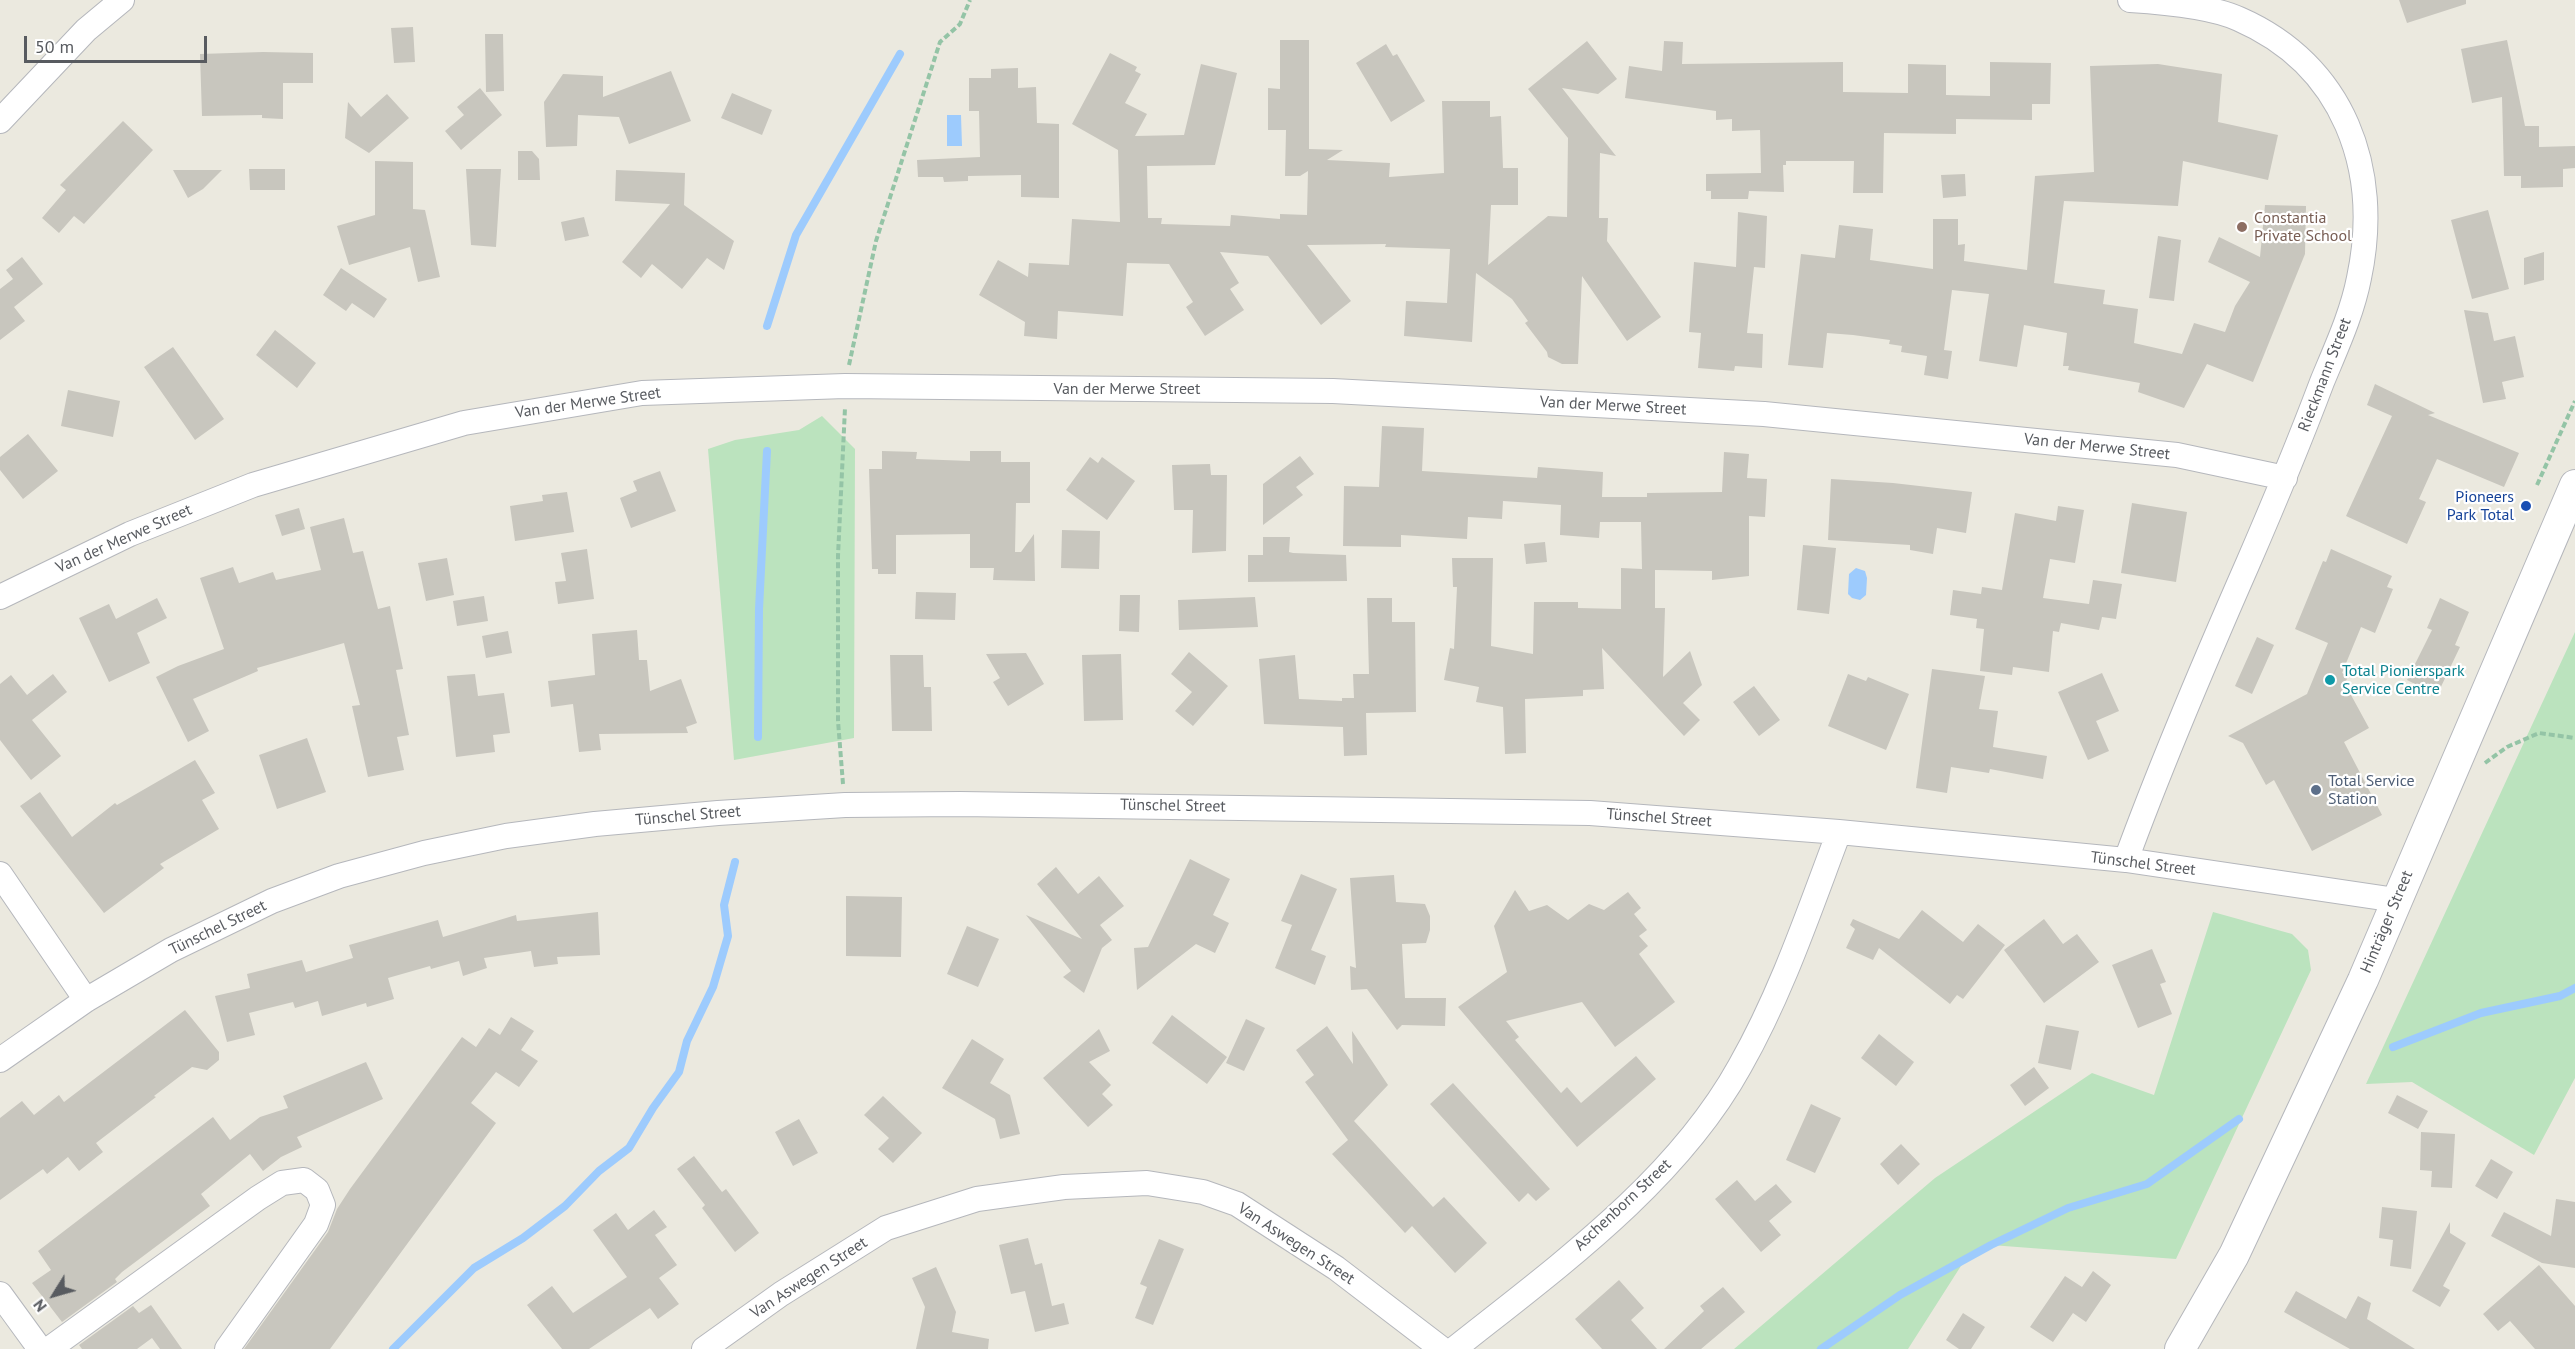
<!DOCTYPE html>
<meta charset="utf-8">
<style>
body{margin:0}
#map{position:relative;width:2575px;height:1349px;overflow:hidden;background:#ebe9df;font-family:"PT Sans",sans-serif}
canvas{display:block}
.north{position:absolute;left:24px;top:1265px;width:60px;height:60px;-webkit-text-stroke:4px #fff;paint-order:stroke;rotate:233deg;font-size:16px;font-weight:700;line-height:24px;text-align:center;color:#585b60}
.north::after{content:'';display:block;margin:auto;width:21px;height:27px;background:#585b60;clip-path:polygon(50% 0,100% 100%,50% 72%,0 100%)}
.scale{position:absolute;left:24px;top:36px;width:183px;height:27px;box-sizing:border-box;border:3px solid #585b60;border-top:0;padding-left:8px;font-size:18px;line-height:21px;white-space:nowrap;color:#585b60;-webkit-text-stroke:4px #fff;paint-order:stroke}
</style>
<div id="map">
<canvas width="2575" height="1349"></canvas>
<div class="north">N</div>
<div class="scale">50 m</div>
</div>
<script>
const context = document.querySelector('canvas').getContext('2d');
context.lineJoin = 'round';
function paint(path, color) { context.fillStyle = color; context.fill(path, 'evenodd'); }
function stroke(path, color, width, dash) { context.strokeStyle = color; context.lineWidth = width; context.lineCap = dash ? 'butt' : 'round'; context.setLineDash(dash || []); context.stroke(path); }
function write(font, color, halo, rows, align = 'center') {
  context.font = font + ' "PT Sans",sans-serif'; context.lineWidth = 4.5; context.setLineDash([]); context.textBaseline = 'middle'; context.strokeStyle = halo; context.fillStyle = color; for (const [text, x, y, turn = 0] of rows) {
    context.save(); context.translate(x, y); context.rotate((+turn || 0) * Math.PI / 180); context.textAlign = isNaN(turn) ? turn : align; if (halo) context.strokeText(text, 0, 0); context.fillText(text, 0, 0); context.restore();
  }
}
paint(new Path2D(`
 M822,416L855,449L854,738L734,760L708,449L735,440L799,430Z
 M2575,632V1078L2534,1155L2412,1082L2366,1084Z
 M2213,912L2292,934L2308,950L2311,970L2176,1259L1991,1245L1966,1258L1908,1349H1734L1935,1178L2092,1073L2154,1095Z`), '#bbe3be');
paint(new Path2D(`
 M947,115H961L962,146H947Z
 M1856,568L1865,571L1867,578L1866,595L1860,600L1852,598L1848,594L1849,574Z`), '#9dcbfd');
stroke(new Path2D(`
 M767,326L796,235L900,54
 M758,737L759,609L767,451
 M2393,1047L2481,1013L2560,996L2575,988
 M393,1349L474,1268L523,1238L565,1206L599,1171L629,1148L653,1108L679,1072L687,1041L713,987L728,936L724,905L735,862
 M1821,1349L1900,1295L1991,1245L2068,1208L2147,1184L2239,1119`), '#9dcbfd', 8);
paint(new Path2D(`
 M2399,0H2466V4L2407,23Z
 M413,27L415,62L394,63L391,28Z
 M485,34H503L504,91L486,92Z
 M1280,40H1309V149L1343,150L1327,160L1390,163L1389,177L1444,173L1442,101H1490V117L1501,116L1503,168H1518V205H1491L1488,265L1548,216L1567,217L1568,138L1528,89L1587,41L1617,79L1598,94L1562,88L1616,156L1600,153L1599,218H1608L1607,241L1661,317L1627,341L1582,276L1578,364H1562L1548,357L1547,352L1525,323L1528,321L1512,299L1476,273L1472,342L1404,336L1406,301L1447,303L1450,249L1385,247L1386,244L1307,245L1351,301L1321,325L1268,256L1220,252L1239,283L1230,289L1244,310L1205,336L1186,307L1193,302L1169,264L1127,263L1123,316L1058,311L1057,339L1024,336L1025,322L979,295L998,260L1028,277L1029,263L1069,265L1072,219L1120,222L1118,150L1072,124L1110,53L1137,67L1135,71L1141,74L1125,103L1147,114L1135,136L1184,135L1201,64L1237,73L1215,165L1147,166L1148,218H1162L1161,224L1230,226L1231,215L1280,219V214L1307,215L1308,171L1300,176H1285L1286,130H1268V88L1280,89Z
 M2507,40L2525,126H2539V147L2575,146V168L2563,169V187L2521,188V176H2504L2502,97L2472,103L2461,49Z
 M1664,41L1683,42L1682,64L1843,62V92L1908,93V64L1946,65V95L1990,96V62L2051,63L2050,104H2032V120L1956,119V134L1884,133L1883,193H1853L1854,161H1786V165H1783L1784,192L1749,191L1748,199H1711V191H1706V174L1761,173L1760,130L1732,131V119L1716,120V111L1625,98L1629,66L1662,71Z
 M1386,44L1393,56L1397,54L1425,101L1391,122L1356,63Z
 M263,52L313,53V83H283V119L262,118V115L202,116L200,54Z
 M2158,64L2222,74L2218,122L2278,135L2268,180L2183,161L2178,206L2064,201L2054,283L2105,290L2103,304L2138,309L2134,343L2182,354L2194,323L2225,332L2235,306L2250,282L2208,262L2219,237L2260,257L2265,205L2306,206L2305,254L2253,382L2207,364L2184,408L2138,392L2140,383L2068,370L2069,366H2063L2067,333L2024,325L2017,367L1979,361L1989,294L1952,290L1944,350L1952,351L1948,379L1924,375L1927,356L1901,352L1902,346L1889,344L1890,340L1853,335L1827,333L1823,368L1788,365L1801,254L1835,258L1839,225L1873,229L1870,260L1933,269V219H1958V245L1965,244L1964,261L2027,270L2035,176L2094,172L2090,66Z
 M1018,68V88L1036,87L1037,123L1059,124V198L1021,197V175L968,176V181L944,182L943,177H918L917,160L980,157L979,111H969V78H991V69Z
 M671,71L691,121L629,144L619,117L578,115L577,146L546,147L544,102L563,74L603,76V97Z
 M480,88L502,115L461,150L445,131L464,115L457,107Z
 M732,93L772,110L762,135L721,118Z
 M387,94L409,118L369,153L345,138L348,102L361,117Z
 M123,121L153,150L84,224L74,216L59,233L42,218L66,190L60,185Z
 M518,151H532L539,159L540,180H518Z
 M375,161L413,162V209L425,210L440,277L418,282L410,247L349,265L337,226L375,215Z
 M249,169H285V190H250Z
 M466,169H501L496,247L471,245Z
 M173,170H222L203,189L188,198Z
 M616,170L685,173L684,205L734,241L724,270L707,258L682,289L652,264L641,278L622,262L670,204L615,201Z
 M1965,174L1966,196L1943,198L1941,175Z
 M2488,210L2509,289L2472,299L2451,220Z
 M1738,212L1767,216L1765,268L1754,267L1747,333L1763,334L1762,368L1735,366L1734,371L1698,368L1701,333L1689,332L1694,262L1736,267Z
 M584,217L589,236L565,241L561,222Z
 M2158,236L2181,240L2174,301L2149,298Z
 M2544,252V280L2524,285V258Z
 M22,257L43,284L14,307L25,321L0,340V289L13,279L6,270Z
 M341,268L387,299L374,318L352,303L346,311L323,295Z
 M2464,310L2488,313L2494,341L2515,336L2524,377L2502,382L2506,399L2483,403Z
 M275,330L316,363L297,388L256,355Z
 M173,347L224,419L195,440L144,367Z
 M2375,384L2435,413L2428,415L2519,453L2504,487L2437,459L2419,499L2426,502L2407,544L2346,516L2392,416L2367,405Z
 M68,390L120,401L113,437L61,426Z
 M1382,426L1424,428L1422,471L1537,478L1538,467L1603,472L1602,497H1647V493L1722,492L1724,452L1749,454L1747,478L1767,479L1765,517L1749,516V576L1712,580V571L1655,570V608H1665L1663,677L1690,651L1702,685L1683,703L1700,720L1684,736L1602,648L1604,689L1583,690V696L1525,699L1526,753L1505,754L1503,707L1476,702L1479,687L1444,680L1450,648L1454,649L1457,587H1453L1452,558H1493L1491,646L1533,654L1534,602H1578V608L1621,609V568L1642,569L1641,522H1600L1599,538L1560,535L1561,505L1503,501L1502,519L1468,517L1467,539L1401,535V547L1343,546L1344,486L1379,487Z
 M28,434L58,471L23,499L0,470V457Z
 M882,451L917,452L916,459L970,461V451H1001V462H1030V503H1016L1015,552H1021L1034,534L1035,581L993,580L994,568H970V534L896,535V574H878V569H872L869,469H882Z
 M1300,456L1314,474L1296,487L1303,495L1263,525V484Z
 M1090,457L1098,463L1102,457L1135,481L1107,520L1066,490Z
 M1210,464L1211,475H1227L1226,551L1192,553L1193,510H1174L1172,465Z
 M660,471L676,511L631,528L620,498L637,491L633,481Z
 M1831,479L1893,483L1972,492L1966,533L1937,528L1933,554L1910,550V545L1828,540Z
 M567,492L574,532L515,541L510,506L543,501L542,495Z
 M2132,503L2187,512L2176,582L2121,573Z
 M2058,506L2084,510L2075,563L2050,559L2043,598L2089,604L2093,580L2122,584L2116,619L2102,617L2099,630L2061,623L2059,632L2053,631L2049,672L2013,667L2012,675L1980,671L1984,629L1976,628L1977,619L1950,615L1953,590L1981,594L1982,587L2002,590L2015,513L2056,521Z
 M299,508L305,529L282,536L275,515Z
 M344,518L353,553L363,551L378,609L390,606L403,669L396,670L409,735L397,737L404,770L368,777L352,706L360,705L344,643L257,668L258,671L193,699L209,731L188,742L156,677L178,666L224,649L200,578L233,567L239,583L273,572L276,580L321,570L310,527Z
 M1062,530L1100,531L1099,569L1061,568Z
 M1263,537H1290L1289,552L1293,553L1346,555L1347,581L1248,582V555H1263Z
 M1545,542L1547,562L1526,564L1524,544Z
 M1803,545L1836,548L1829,614L1797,610Z
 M587,549L594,599L558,604L555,582L566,581L561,553Z
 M2331,549L2392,576L2387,587L2393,589L2375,633L2361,627L2342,673L2348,676L2345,684L2369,728L2344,742L2382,815L2312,851L2274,780L2266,785L2243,743L2228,736L2307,694L2328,643L2295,629L2323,561L2326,562Z
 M447,558L454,595L426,601L418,563Z
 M916,592L956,593L955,620L915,619Z
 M1120,595H1140L1139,632L1119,631Z
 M484,596L488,621L457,626L453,601Z
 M1255,597L1258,627L1179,630L1178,600Z
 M157,598L167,618L137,633L150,663L109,682L79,618L109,604L116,619Z
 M1367,598H1392V622H1415L1416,712L1366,713L1367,755L1344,756L1343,727L1264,724L1259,659L1295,655L1299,699L1342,701V698H1354L1353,674H1369Z
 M2440,598L2469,612L2455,645L2460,647L2437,695L2407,680L2432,630L2427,628Z
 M637,630L639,660H647L650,691L681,679L697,723L686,727L688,733L599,734L601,750L579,752L573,704L551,707L548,681L595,675L592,634Z
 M508,631L512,653L486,658L482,636Z
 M2257,637L2274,645L2252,694L2235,686Z
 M1189,652L1228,686L1193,726L1175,711L1192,692L1171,674Z
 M1026,653L1044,684L1008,706L993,682L1000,678L986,654Z
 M1121,654L1123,720L1084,721L1082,655Z
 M890,655H923L924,687H931L932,731H892Z
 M1932,669L1985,676L1979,709L1998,711L1993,747L2047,756L2043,779L1990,769L1989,773L1951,767L1947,793L1916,788Z
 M2102,673L2119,711L2096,721L2109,751L2088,760L2058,692Z
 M53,674L67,692L32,720L61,756L31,780L0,740V684L11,675L27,695Z
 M475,674L478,696L504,693L510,733L493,735L495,752L456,757L447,676Z
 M1848,674L1866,681L1868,677L1909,694L1886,750L1828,726Z
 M1754,686L1780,720L1759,736L1733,702Z
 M307,738L326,792L277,809L259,755Z
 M195,760L215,793L202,800L219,829L160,864L164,868L104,913L20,806L40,792L72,837L115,803L117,805Z
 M1190,859L1230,879L1213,915L1229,923L1215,953L1196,944L1137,990L1134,948L1148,947Z
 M1056,867L1078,894L1099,876L1124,906L1100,925L1112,940L1102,948L1084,993L1063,977L1071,971L1026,915L1082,939L1037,884Z
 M1301,874L1337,889L1311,950L1326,956L1315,985L1275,968L1292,925L1281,921Z
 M1394,875L1396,902L1425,904L1430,916V930L1426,943L1402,944L1405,998H1446L1445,1026L1402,1025L1397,1030L1367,989L1351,990L1350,966L1356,968L1350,878Z
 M1515,890L1529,911L1547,905L1568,920L1589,904L1604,910L1628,892L1641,908L1634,914L1647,930L1639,936L1648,946L1639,954L1675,1002L1615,1047L1582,1002L1506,1021L1519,1037L1515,1040L1561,1093L1567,1087L1581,1103L1636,1056L1656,1079L1577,1147L1458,1007L1507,972L1494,926Z
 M846,896L902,897L901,957L846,956Z
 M1922,910L1963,942L1978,924L2005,945L1963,999L1957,995L1950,1004L1879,948L1873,960L1846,948L1855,929L1850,925L1853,919L1899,939Z
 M598,912L600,955L557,957L558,964L534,967L531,951L484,958L487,968L463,976L459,961L431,969L430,966L388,978L394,999L367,1007L366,1003L322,1016L318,1001L295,1008L293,1002L249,1013L255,1035L227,1042L215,996L250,988L247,974L302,960L306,972L353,958L349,945L438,920L443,937L516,915L517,921Z
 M2044,919L2063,944L2077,934L2099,962L2044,1003L2004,950Z
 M967,926L999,939L978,987L947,974Z
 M2152,949L2166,982L2160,984L2172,1014L2138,1028L2112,965Z
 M185,1010L219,1052V1060L207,1070L192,1067L154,1096L156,1097L96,1143L103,1152L79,1171L68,1157L47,1174L43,1169L0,1200V1118L22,1101L34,1115L59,1095L64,1102Z
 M1172,1015L1227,1057L1207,1084L1152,1043Z
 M511,1017L534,1031L521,1050L538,1061L519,1087L496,1072L471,1103L496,1123L330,1349H244L328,1232L337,1209L350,1189L462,1037L476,1047L489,1028L500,1035Z
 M1246,1019L1265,1028L1244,1071L1226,1063Z
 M2046,1025L2079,1031L2071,1070L2038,1063Z
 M1327,1026L1353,1064L1352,1031L1388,1085L1354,1121L1433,1207L1444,1197L1487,1243L1455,1273L1412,1226L1405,1233L1332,1154L1348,1140L1305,1082L1314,1075L1296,1050Z
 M1099,1029L1110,1051L1089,1062L1111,1085L1102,1094L1113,1105L1088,1127L1043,1078Z
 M1879,1034L1914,1062L1896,1086L1861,1058Z
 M972,1039L1004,1059L990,1083L1010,1095L1020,1134L1000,1139L995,1119L942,1088Z
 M366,1062L383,1099L297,1137L302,1147L281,1157L263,1171L250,1154L201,1194L210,1206L122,1272L115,1279L117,1282L62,1322L32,1283L51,1270L38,1251L213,1117L230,1140L260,1117L288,1108L283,1096Z
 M2034,1067L2049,1088L2025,1106L2010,1085Z
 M1453,1083L1550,1189L1536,1201L1528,1193L1519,1202L1430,1104Z
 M2397,1095L2428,1111L2418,1129L2388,1113Z
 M883,1096L922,1133L893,1163L878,1149L889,1138L864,1115Z
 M1811,1104L1841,1118L1815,1173L1786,1160Z
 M799,1119L818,1153L793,1166L775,1132Z
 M2421,1132L2455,1134L2452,1188L2431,1187L2432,1171L2420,1170Z
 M1901,1144L1920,1164L1898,1185L1880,1164Z
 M694,1156L722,1192L726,1189L759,1233L735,1252L702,1208L705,1205L677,1169Z
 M2491,1159L2513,1172L2497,1199L2475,1186Z
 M1737,1180L1755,1201L1776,1184L1792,1202L1769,1221L1781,1235L1761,1252L1715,1199Z
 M2556,1199L2575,1202V1268L2542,1263L2491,1236L2504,1212L2551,1236Z
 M2382,1207L2417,1211L2411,1269L2390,1266L2393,1240L2379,1238Z
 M654,1210L667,1227L655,1235L677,1265L659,1278L679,1304L658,1319L650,1308L589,1349H562L527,1305L552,1286L573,1313L627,1277L593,1230L616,1213L628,1230Z
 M2450,1222V1233L2466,1243L2443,1286L2450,1290L2440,1307L2412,1291Z
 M1028,1238L1035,1265L1042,1263L1052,1306L1064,1303L1069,1324L1035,1332L1025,1291L1011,1294L999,1245Z
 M1159,1239L1184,1249L1153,1325L1135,1318L1147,1287L1140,1284Z
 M2539,1265L2575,1306V1349H2535L2510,1321L2498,1331L2483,1314Z
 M936,1267L956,1312L952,1332L989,1339L988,1349H916L925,1307L912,1278Z
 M2093,1271L2111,1285L2086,1322L2073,1313L2053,1342L2030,1327L2065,1276L2082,1287Z
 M1619,1280L1644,1308L1631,1320L1657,1349H1602L1575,1319Z
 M1723,1287L1745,1312L1701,1349H1664L1704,1311L1700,1306Z
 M2296,1291L2346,1319L2358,1296L2371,1303L2367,1319L2415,1349H2350L2284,1312Z
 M151,1305L182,1349H160L152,1338L137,1349H82L79,1345L133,1306L139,1313Z
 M1963,1313L1985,1327L1971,1349H1959L1946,1340Z`), '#c8c6be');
const minor = new Path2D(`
 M0,121L86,30L122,0
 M0,597L130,534L253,485L464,423L642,393L845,386L1333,391L1764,414L2177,455L2285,478
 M2126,860C2163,759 2205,661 2248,563C2274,503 2299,443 2322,382C2336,348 2352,314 2359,278C2382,169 2344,65 2239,19C2211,6 2162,2 2130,0
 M0,874L86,1000
 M0,1060L86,1000L171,950L272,901L339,876L424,853L506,836L595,824L718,813L845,805L960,804L1590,813L1839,832L2126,860L2396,900
 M0,1294L40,1349
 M49,1349L258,1198L282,1183L304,1180L317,1190L323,1205L316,1224L227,1349
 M704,1349L781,1294L886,1228L977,1199L1064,1187L1147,1183L1203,1192L1237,1204L1336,1268L1442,1349
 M1454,1349C1556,1268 1676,1182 1740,1066C1782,992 1809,911 1839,832`);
const tertiary = new Path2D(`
 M2180,1349L2234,1255L2363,980L2575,485`);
stroke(minor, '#b5b7bc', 26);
stroke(tertiary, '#b5b7bc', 32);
stroke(new Path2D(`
 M849,365L876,241L940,42L960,24L970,0
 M2537,485L2575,401
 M2485,763L2507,747L2539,733L2575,738
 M843,784L838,721V556L845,408`), '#94c4a6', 4, [6, 3]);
stroke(minor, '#fff', 24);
stroke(tertiary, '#fff', 30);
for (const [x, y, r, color] of [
 [2242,227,6,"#8d6e63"],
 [2526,506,6,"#1a4fb4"],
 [2330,680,6,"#0f9aa8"],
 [2316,790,6,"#5c6f8a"]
]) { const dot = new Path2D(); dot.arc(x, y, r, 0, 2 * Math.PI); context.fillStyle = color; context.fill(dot); stroke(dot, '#fff', 2); }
write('16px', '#785e54', '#fff', [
 ["Constantia",2254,218],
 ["Private School",2254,236]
], 'left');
write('16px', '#585b60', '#fff', [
 ["Rieckmann Street",2325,375,-69],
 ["Van der Merwe Street",1127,389],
 ["Van der Merwe Street",588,403,-8],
 ["Van der Merwe Street",1613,406,3],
 ["Van der Merwe Street",2097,447,6],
 ["Van der Merwe Street",124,539,-24],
 ["Tünschel Street",1173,806,1],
 ["Tünschel Street",688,816,-5],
 ["Tünschel Street",1659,818,4],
 ["Tünschel Street",2143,864,7],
 ["Hinträger Street",2387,922,-67],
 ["Tünschel Street",218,928,-26],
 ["Aschenborn Street",1623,1205,-43],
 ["Van Aswegen Street",1296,1244,33],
 ["Van Aswegen Street",809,1278,-33]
]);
write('16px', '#164399', '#fff', [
 ["Pioneers",2514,497],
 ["Park Total",2514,515]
], 'right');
write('16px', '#0d838f', '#fff', [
 ["Total Pionierspark",2342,671],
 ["Service Centre",2342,689]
], 'left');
write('16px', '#4e5e75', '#fff', [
 ["Total Service",2328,781],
 ["Station",2328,799]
], 'left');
</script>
